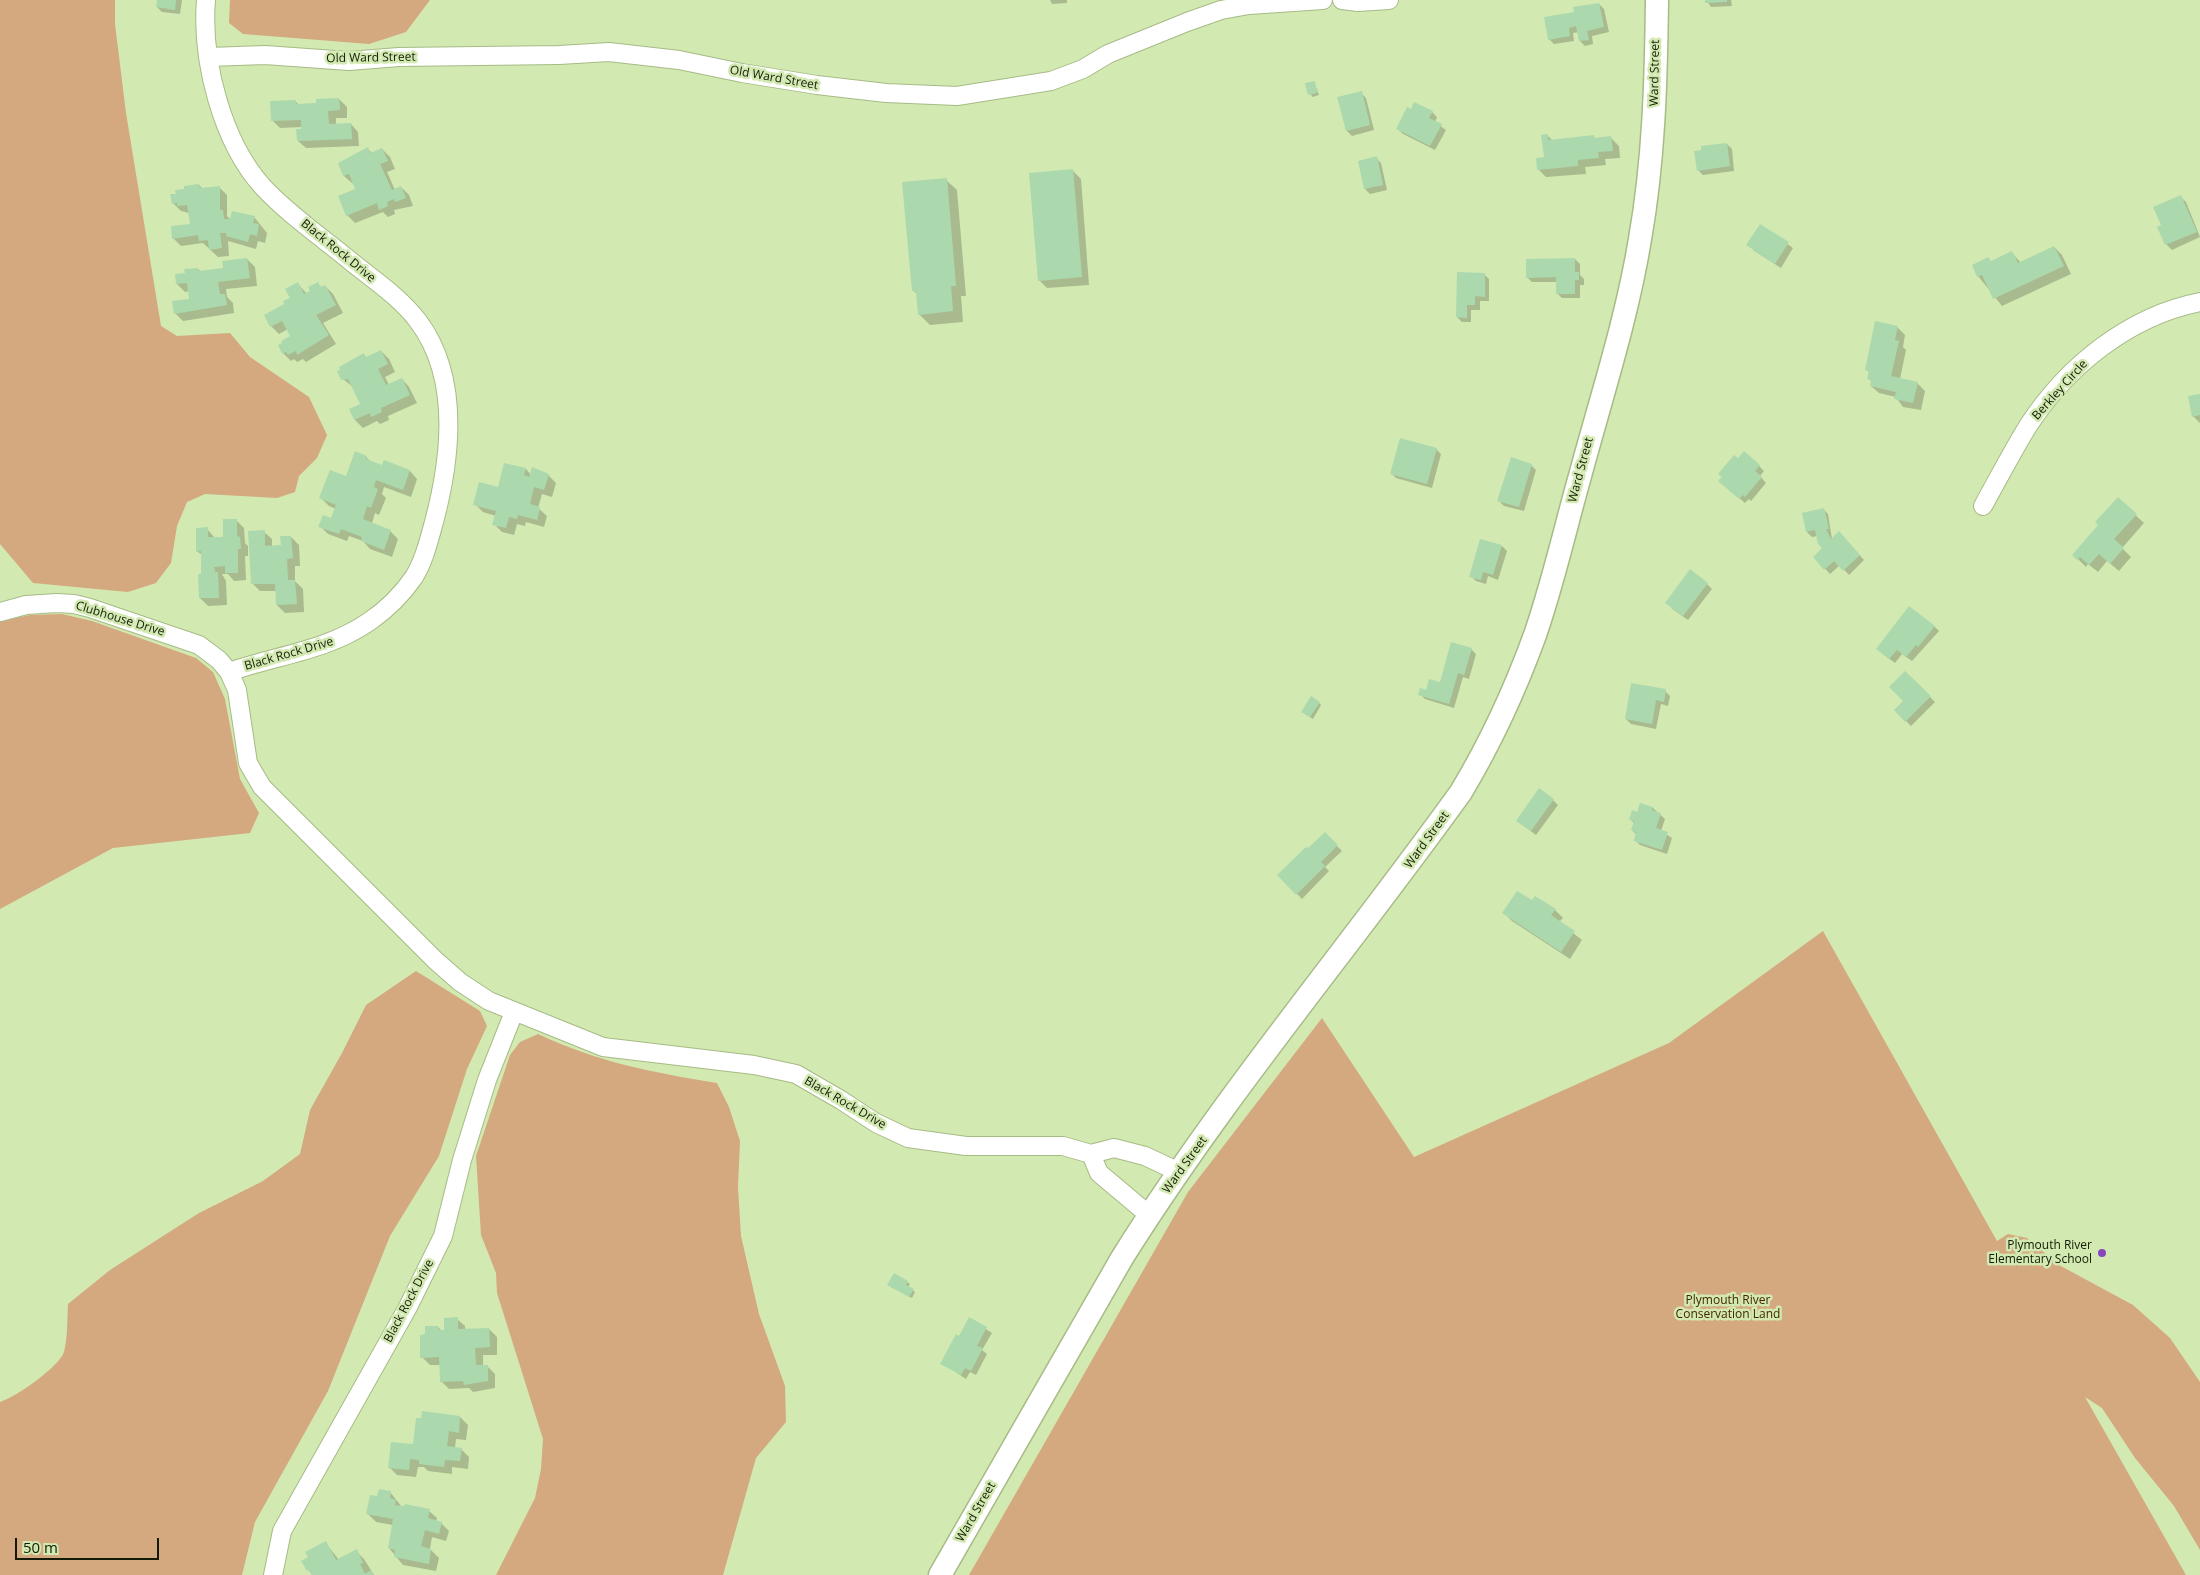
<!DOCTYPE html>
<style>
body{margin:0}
#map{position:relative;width:2200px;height:1575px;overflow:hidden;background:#d3e9b2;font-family:"Open Sans",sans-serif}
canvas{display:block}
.scale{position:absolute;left:15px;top:1538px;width:144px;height:22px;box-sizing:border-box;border:2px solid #131b06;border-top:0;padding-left:6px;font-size:15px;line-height:18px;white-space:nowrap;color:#131b06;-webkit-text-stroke:4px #d3e9b2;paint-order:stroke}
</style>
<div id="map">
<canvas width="2200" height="1575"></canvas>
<div class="scale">50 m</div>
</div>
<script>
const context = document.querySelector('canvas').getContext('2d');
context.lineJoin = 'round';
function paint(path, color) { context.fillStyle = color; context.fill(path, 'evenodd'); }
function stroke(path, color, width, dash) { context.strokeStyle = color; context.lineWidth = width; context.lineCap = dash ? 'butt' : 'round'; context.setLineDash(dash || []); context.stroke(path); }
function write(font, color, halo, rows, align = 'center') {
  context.font = font + ' "Open Sans",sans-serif'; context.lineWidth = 5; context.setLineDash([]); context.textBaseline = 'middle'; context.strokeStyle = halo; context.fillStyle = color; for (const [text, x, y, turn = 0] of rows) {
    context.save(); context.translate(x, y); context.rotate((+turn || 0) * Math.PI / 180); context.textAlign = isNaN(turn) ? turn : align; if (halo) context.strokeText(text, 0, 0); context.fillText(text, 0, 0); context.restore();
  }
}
paint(new Path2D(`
 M0,0H115V24L126,113L161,326L177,336L230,333L250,357L309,397L327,435L317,458L299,476L295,492L277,498L205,494L187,502L177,526L171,563L156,583L128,592L33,583L0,544Z
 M230,0H430L406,32L369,44L243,34L229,23Z
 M62,614L92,621L196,658L213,672L225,699L240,779L259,813L250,833L113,848L0,909V621L30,615Z
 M1823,931L1997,1241L2008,1234L2027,1238L2059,1265L2133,1305L2170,1338L2200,1382V1550L2174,1506L2135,1458L2102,1408L2085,1397L2186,1575H969L1188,1192L1322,1018L1414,1157L1669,1043Z
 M416,971L480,1011L487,1026L467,1069L439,1156L390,1236L328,1391L255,1522L242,1575H0V1402C16,1397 59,1367 64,1352C68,1337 67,1319 68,1304L110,1270L199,1213L263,1181L300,1154L310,1110L342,1053L366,1005Z
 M538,1034C600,1063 651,1072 717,1083L729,1107L740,1141L738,1187L741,1236L759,1314L785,1386L786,1422L756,1458L723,1575H496L535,1498L541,1469L543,1439L497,1293L496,1273L481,1235L476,1156L510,1055L520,1042Z`), '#d4a97f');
paint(new Path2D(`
 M158,0H182L180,14L162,12L157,7Z
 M1050,0H1067V3L1052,4Z
 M1706,0H1731L1732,6L1711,7Z
 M1599,4L1604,9L1609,32L1592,36L1593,44L1585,46L1580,41L1579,32L1573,33L1574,41L1554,44L1549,39Z
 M1314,82L1319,95L1312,97L1307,84Z
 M1361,93L1366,98L1374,130L1352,136L1347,131L1339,98Z
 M339,99L347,107V118H336V125L351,124L358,132L359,146L306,148L298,141L302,127L280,128L272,120L295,101L299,105L317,104Z
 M1432,112L1437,117L1435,122L1446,130L1435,150L1403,134L1398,129Z
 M1547,135L1553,141L1594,137L1596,139L1611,138L1619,146L1620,158L1605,159L1606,165L1585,167L1586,174L1546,177L1538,169L1545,158Z
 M1727,144L1732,149L1734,171L1703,175L1698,170L1703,151Z
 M368,149L372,153L382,149L390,157L395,169L387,172L395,190L401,187L409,195L413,206L394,210L395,214L388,217L383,212L355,223L347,215L357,190L354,183H352L344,176Z
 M1376,158L1381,163L1387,190L1370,194L1365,189Z
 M1073,171L1081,179L1089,285L1047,288L1039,280Z
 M946,180L957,190L966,296H961L963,322L930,325L919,314L918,295L913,290Z
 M199,185L203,189L219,187L227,195V216L231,220L254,217L267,233L265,243L258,241L256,249L228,241L229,256L218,257L203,243L181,246L173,238L191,225L189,213L181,211L173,203L177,195Z
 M2181,197L2186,202L2200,237L2172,250L2167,245L2159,227L2162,226Z
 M1760,225L1793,248L1781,268L1753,250Z
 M2054,247L2062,255L2071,274L2002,306L1978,276L1992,262L2012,253L2021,263Z
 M247,259L255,267L257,286L226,289L227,297L233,303L234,313L183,321L175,313L190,300L189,291L185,292L177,284L186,274L198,269L201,272L224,270Z
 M1575,259L1580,264V275L1584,279V285H1580V298H1562L1557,293V282H1532L1527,277Z
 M1484,274L1489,279V301H1480V310H1471V322H1462L1457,317Z
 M298,284L307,294L318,284L322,288L325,286L333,294L343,313L323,323L336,344L306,362L303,359L297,362L294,359L291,361L283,353L291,337L288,329L279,334L271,326L292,298Z
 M1897,327L1905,335L1903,347L1906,350L1900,379L1917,383L1925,391L1921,410L1903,407L1896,397L1879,393L1871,386L1872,382L1869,379L1870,373L1866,369Z
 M381,351L389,359L395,372L385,377L389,385L402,379L409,387L417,403L388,416L389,420L380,424L377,421L363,428L355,420L350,410L361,404L353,387L343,379L363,354L367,358Z
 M2200,396V423L2193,416Z
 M1436,449L1441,454L1432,488L1396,478L1391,473Z
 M366,457L371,462L383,466L410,471L417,479L411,497L384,487L382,494L386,498L379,515L375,513L372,523L390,531L398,539L392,557L370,549L363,541L349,536L347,541L328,534L320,526L332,519L336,509L329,506L321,498L347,478Z
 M505,464L526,469L531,475H548L556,483L552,497L542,494L538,508L547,516L544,527L526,522L525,526L517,524L514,535L502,532L494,524L496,516L483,512L475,504L499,488Z
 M1531,465L1536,470L1524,511L1504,506L1499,501Z
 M1759,466L1764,471L1760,476L1766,483L1751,501L1749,499L1745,503L1725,486Z
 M2118,499L2144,523L2122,548L2131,557L2119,571L2107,561L2098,572L2088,564L2086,567L2074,555L2100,525Z
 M1823,509L1828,514L1832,539L1844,538L1864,560L1849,575L1840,565L1830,574L1814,557L1824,548L1818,536L1812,537L1807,532L1803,513Z
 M236,520L244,528L245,543L248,546V556H245L246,580L234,581L228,574H222L226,581L227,605L208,606L200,598L202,555L197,551L207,529L215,538H225Z
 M264,532L272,539V547H282L291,537L299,545L300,566H295V581L303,589L304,612L285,613L277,605V591H260L252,583Z
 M1502,546L1507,551L1498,580L1488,576L1486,584L1476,581L1471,576Z
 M1707,584L1712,589L1688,620L1671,608Z
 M1934,626L1939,631L1912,661L1902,654L1895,663L1883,654Z
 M1471,649L1476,654L1469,679L1463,677L1454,708L1425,699L1420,694L1441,683Z
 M1905,672L1935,702L1911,726L1895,710L1905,701Z
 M1665,691L1670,696L1668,706L1661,704L1656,729L1631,724L1626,719Z
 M1319,703L1321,705L1313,719L1305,714Z
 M1553,800L1558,805L1536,835L1517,821Z
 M1641,804L1653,808L1665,819L1661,831L1672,838L1667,854L1640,845L1635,840L1637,835L1632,830L1634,823L1630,819L1638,813Z
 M1325,834L1342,851L1325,867L1329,871L1302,899L1279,875Z
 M1532,902L1555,910L1563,918L1559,922L1582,940L1570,959L1512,921L1504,913Z
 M894,1274L910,1284L908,1287L915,1292L912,1298L891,1287Z
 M457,1319L465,1326V1330L489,1329L497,1337V1355H483V1366H487L495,1374V1388L473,1392L469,1388L449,1389L441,1381V1365H430L422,1357L427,1336L438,1327L442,1331H445Z
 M970,1319L992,1333L982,1350L987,1354L976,1375L970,1372L966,1379L942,1363Z
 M460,1417L468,1425L466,1440L456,1439L455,1448L461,1449L469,1457L468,1469L452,1467V1474L428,1471L424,1467H418L416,1477L397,1475L389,1467L414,1445Z
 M390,1492L402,1507L429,1511L437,1518L436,1522L441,1523L449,1531L446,1541L432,1537L430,1549L439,1558L436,1571L403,1565L389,1548L393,1525L376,1522L368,1514L378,1498Z
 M325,1542L339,1560L356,1551L364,1559L374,1575H312L303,1562Z`), '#0003');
paint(new Path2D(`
 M157,0H176L175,10L156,7Z
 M1705,0H1727V2L1705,3Z
 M1599,3L1604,27L1587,31L1589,40L1579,41L1576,26L1569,28L1570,36L1548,40L1544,17L1574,12L1573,7Z
 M1315,81L1317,93L1308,95L1305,83Z
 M1362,91L1370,125L1346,131L1337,97Z
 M339,98L340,110L328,111L329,124L351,123L352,139L297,141L296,129H301V120L271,121L270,101L296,100V104L316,103V99Z
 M1414,102L1433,111L1429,118L1442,124L1430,146L1396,129L1407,107L1411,109Z
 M1548,134V140L1594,135V138L1611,136L1613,151L1598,152L1599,158L1578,160V166L1537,170L1536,158L1544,157L1541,135Z
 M1727,143L1730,166L1697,171L1694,151L1701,150V146Z
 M368,147L370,153L382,148L388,161L380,164L392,190L401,186L406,198L395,202L394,199L387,202L388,206L379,210L377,203L346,216L338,196L355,189L349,174L343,176L338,163Z
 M1377,156L1383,185L1364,189L1358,161Z
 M1073,169L1082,277L1038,281L1029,173Z
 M947,178L956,286H951L953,311L918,315L916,291H912L902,182Z
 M199,184L200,188L220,186V210H223L224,219H230L232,211L255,216L253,223L259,224L257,236L250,234L248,242L226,236V233H220L222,248L209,250L208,240L199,241L198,235L172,239L171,226L190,224L187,205L177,206V203L172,204L170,194H176L175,190L184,189V186Z
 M2181,195L2197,232L2165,245L2157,227L2161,225L2153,207Z
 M1760,224L1789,242L1775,264L1746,245Z
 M2054,246L2064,266L1993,299L1982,275L1977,277L1972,265L1988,257L1991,261L2012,251L2018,263Z
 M247,258L250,278L218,282L220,294H225L227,305L174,314L172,301L189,299L187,283L176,284L175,274L185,273L184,269L198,268V271L223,268L222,261Z
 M1575,258V272H1579V280H1575V294H1556V277L1526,278V259Z
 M1457,272L1485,273V297L1475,296V305H1467V318L1456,317Z
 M298,282L304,294L310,291L308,287L318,282L321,287L325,285L336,305L316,315L329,335L297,355L296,351L288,355L286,352L282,354L278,345L282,343L281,341L290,336L282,321L270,327L264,315L284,304L283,301L290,298L285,289Z
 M1875,321L1898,326L1895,340L1899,341L1891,376L1918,382L1913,403L1894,399L1896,392L1870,386L1871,380L1867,379L1869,371L1865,370Z
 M381,350L388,364L378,369L386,385L402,378L410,395L381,408L382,412L371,417L370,413L354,420L349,409L360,404L348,379L341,380L337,371L340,370L339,367L364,353L366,357Z
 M2200,394V415L2192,417L2188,396Z
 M1400,438L1437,448L1427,484L1390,474Z
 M355,451L367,456L366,459L382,465L384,460L410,470L403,490L376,480L374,487L378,489L371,508L367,506L363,519L391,530L384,550L361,541L362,537L341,529L339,534L318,527L323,515L331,518L336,505L319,498L330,470L346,476Z
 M1744,451L1760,465L1755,471L1762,477L1745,497L1743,495L1739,499L1718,481L1722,477L1718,474L1734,455L1738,458Z
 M1511,457L1532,464L1519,507L1497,501Z
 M504,463L526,468L524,475L529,477L532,467L549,474L544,490L534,487L530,504L540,507L537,520L518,515L517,519L509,517L506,528L492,525L496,511L473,505L479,482L498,487Z
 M2118,497L2137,514L2114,539L2124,548L2110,564L2099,554L2089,565L2080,557L2077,560L2072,555L2098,525L2095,522Z
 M1824,508L1829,529H1826L1831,539L1839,531L1860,555L1843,571L1834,561L1824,570L1813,557L1822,548L1818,544L1815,530L1806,532L1802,513Z
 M223,519H237V536L240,537L241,549H238V573H225V566L214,567L215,572H218L219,598H199L198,574H201V551L196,552V528L208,527V537H223Z
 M265,530V546L281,545L280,536H291L293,558L287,559L288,580H295L297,604L276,605L275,584H251L248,531Z
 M1480,539L1502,545L1493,575L1483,572L1481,580L1469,577Z
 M1690,569L1708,583L1683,616L1665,603Z
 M1909,606L1935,626L1918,647L1916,645L1906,657L1897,650L1889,659L1876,649Z
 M1451,642L1472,648L1464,675L1458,673L1449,704L1418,695L1420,688L1426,690L1429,679L1440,682Z
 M1905,671L1931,696L1905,722L1894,710L1903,701L1889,687Z
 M1631,683L1666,689L1664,702L1656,700L1652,724L1625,719Z
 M1311,696L1320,702L1310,717L1301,712Z
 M1539,788L1554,799L1531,831L1516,821Z
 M1640,803L1653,807L1652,810L1661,813L1656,828L1668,832L1662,850L1634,841L1636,832L1631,830L1634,821L1629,820L1632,810L1637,812Z
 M1325,832L1338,845L1321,862L1325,866L1296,895L1277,875L1306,847L1308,848Z
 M1517,891L1532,900L1535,896L1556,909L1551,915L1575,931L1561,952L1502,913Z
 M894,1273L908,1281L906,1285L914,1289L909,1297L887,1285Z
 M458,1317V1329L489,1328L490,1347L475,1348L476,1365H488V1381L464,1385L463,1381L440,1382L439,1357L420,1358V1335L425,1334V1326H438L439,1330H444V1318Z
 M969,1317L987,1327L977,1346L983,1348L971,1371L965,1368L961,1375L940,1364L956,1334L959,1336Z
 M422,1411L460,1416L459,1433L449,1431L447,1446L462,1448L460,1461L445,1460L444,1467L419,1464V1460L410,1459L409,1470L388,1468L391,1442L413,1444L416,1418H421Z
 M379,1489L391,1491L390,1498L396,1500L395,1505L404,1506L405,1504L430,1509L428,1518L442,1522L439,1534L425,1530L421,1546L431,1549L429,1564L394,1557L395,1550L388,1548L393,1519L366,1514L370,1495L377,1496Z
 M326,1541L336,1560L357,1549L363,1563L360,1564L365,1574L371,1570L373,1575H312L309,1570L307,1571L301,1561L308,1557L305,1552Z`), '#abd9ad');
const minor = new Path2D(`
 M206,0C201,60 222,142 263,187C288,214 320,236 348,259C372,279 399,296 418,321C461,378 451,458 434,522C429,540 424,561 414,577C403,593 386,610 370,621C327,651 277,655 229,672
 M1342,0L1358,2L1389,0
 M209,57L265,55L349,61L399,57L559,55L609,52L679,60L742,73L817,85L886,93L957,96L1051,81L1083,69L1108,54L1187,22L1221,10L1249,5L1323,0
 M1983,506C1998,479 2012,452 2028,426C2067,366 2129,316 2200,302
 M0,612L26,605L57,603L74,604L90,608L199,645L219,660L229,672L237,690L248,763L262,787L435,960L460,982L489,1001L603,1047L754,1065L796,1074L841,1100L876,1123L908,1138L966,1146H1063L1091,1154L1114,1148L1145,1156L1179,1172
 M1091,1154L1099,1173L1149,1215
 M273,1575L282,1531L408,1307L443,1236L462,1160L487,1080L514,1012`);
const tertiary = new Path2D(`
 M940,1575L1122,1258C1224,1095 1349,948 1461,792C1491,742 1515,690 1535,635C1553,583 1565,529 1580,476C1601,398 1627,319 1640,239C1654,160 1656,80 1657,0`);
stroke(minor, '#a6bb85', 20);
stroke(tertiary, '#a6bb85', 25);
stroke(minor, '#fff', 18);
stroke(tertiary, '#fff', 22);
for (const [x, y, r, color] of [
 [2102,1253,5,"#8647bd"]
]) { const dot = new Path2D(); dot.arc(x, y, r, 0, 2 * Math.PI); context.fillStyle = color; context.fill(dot); stroke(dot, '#d3e9b2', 2); }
write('12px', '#131b06', '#d3e9b2', [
 ["Old Ward Street",371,58,-1],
 ["Ward Street",1655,73,-89],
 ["Old Ward Street",774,78,10],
 ["Black Rock Drive",338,251,39],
 ["Berkley Circle",2060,390,-48],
 ["Ward Street",1581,470,-75],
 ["Clubhouse Drive",120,619,17],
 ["Black Rock Drive",289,654,-16],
 ["Ward Street",1427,840,-54],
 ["Black Rock Drive",845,1103,30],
 ["Ward Street",1185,1165,-54],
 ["Black Rock Drive",409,1301,-62],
 ["Ward Street",976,1512,-60]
]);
write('12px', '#131b06', '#d3e9b2', [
 ["Plymouth River",2092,1246],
 ["Elementary School",2092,1260]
], 'right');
write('12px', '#442500', '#d3e9b2', [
 ["Plymouth River",1728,1301],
 ["Conservation Land",1728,1315]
]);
</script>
